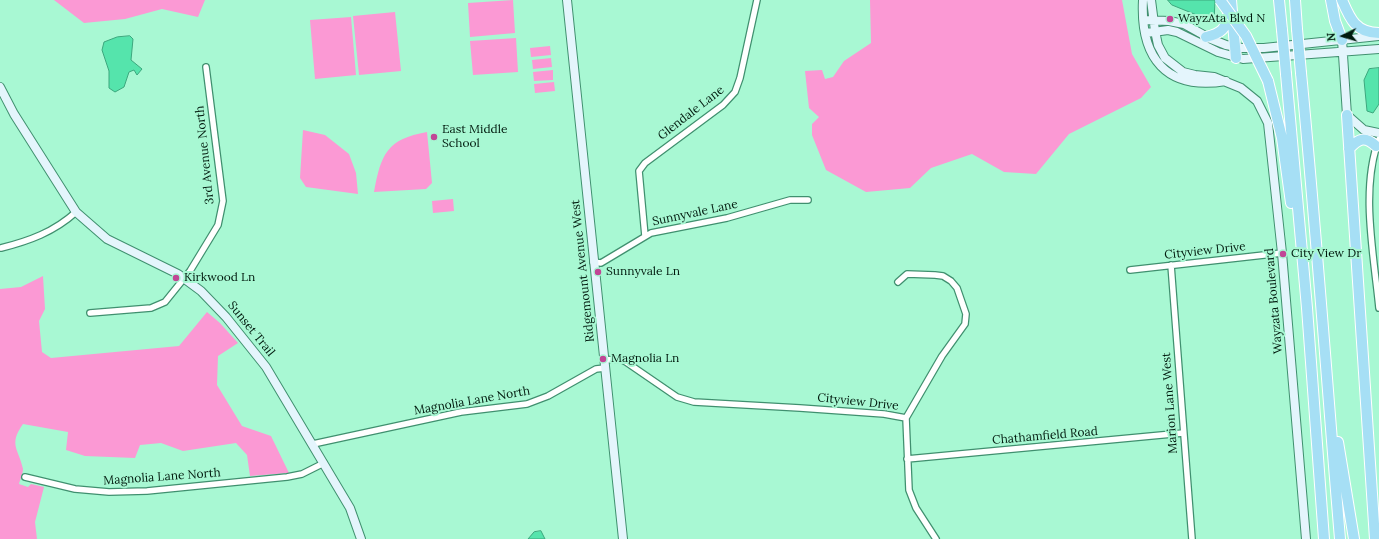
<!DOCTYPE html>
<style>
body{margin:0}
#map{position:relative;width:1379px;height:539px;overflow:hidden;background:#a8f8d3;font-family:Lora,serif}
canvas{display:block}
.north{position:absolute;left:1323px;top:16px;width:40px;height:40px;-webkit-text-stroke:3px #a8f8d3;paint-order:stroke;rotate:265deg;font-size:11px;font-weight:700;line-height:16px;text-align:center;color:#001a0e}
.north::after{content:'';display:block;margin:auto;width:14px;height:18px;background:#001a0e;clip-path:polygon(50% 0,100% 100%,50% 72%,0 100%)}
</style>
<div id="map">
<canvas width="1379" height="539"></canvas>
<div class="north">N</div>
</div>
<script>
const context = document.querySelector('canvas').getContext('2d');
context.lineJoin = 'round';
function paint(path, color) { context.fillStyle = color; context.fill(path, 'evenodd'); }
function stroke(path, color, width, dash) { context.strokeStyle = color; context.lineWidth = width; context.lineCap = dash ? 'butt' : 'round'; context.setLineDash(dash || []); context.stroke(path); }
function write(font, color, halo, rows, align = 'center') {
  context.font = font + ' Lora,serif'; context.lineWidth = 4; context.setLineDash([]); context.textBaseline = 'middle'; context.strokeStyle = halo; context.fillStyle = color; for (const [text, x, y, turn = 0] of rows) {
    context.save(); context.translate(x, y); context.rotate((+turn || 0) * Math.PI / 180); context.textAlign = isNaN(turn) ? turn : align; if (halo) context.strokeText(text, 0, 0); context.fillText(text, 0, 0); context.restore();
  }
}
paint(new Path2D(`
 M54,0H205L198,17L162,9L125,19L84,23Z
 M513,0L515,33L470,37L468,3Z
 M870,0H1122L1132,54L1151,87L1141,98L1069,134L1036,174L1004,172L972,154L931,168L910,188L866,192L826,170L812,135V124L819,117L809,108L805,71L822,70L825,79L833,77L844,61L871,43Z
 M395,12L401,71L359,75L353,16Z
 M351,17L356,75L315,79L310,20Z
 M516,38L518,72L473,75L470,41Z
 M550,46L551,55L531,57L530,48Z
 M551,58L552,67L533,69L532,60Z
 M553,70V80L534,81L533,72Z
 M554,82L555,91L535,93L534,84Z
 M303,130L325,135L349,154L356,173L358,194L306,187L300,178Z
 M427,132L432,183L426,189L374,192C381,154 387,139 427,132Z
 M453,199L454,211L433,213L432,201Z
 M43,276L45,309L39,321L42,352L51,358L179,346L207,312L220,323L238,343L218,356L217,385L242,426L271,436L289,473L250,476L247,455L236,443L183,451L161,443L140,445L135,458L85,456L66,450L68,432L23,424C8,445 19,449 23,469C23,473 20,480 19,484L28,487L31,484L44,487L35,522L37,539H0V289L21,287Z`), '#fb99d4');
const water = new Path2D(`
 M1168,0H1215L1214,22L1172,5Z
 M130,36L133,39L131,60L142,69L137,75L134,70L129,72L124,87L115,92L109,88V71L102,50L104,42L117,37Z
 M1379,68V104L1373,113L1367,111L1364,80L1369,69Z
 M541,531L545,539H528L534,532Z`);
paint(water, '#55e4ac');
stroke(water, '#3ca77d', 1);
const street = new Path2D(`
 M1379,139C1360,189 1374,255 1379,308
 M645,236L639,171L645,163L723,105L735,92L740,78L757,0
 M1,248C29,241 54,232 76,212
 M593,262L601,263L651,233L727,218L790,200H808
 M1171,265L1192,539
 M1130,270L1282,253
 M898,282L907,274L935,275L943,276L951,281L957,288L966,314L965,324L942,356L906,418
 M90,313L151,308L165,302L190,271L218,225L223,201L206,67
 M604,360L620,359L626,362L677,397L694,402L800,408L884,414L906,418
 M906,418L909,490L916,508L936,539
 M313,444L461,412L527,404L548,396L596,369L605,368
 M907,459L1183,433
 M25,477L75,489L109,492L147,491L287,477L302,474L324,463`);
const secondary = new Path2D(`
 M567,0L623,539
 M1143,0C1140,58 1166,91 1226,81
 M1151,0L1155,31L1158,45L1165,58L1183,72L1195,75L1214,77L1241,88L1257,101L1268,123L1282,253L1306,539
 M1144,20L1169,21L1184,24L1211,39L1226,45L1242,48H1264L1379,36
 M1146,33L1168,30L1177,32L1218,52L1243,59L1379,49
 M1342,40L1347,115L1364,130L1379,133
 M0,87L14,114L76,212L107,239L178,274L201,291L226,317L266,367L350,508L361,539`);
const highway = new Path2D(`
 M1231,0L1236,58
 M1279,0L1282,30
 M1295,0L1297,29
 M1331,0L1335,21L1342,40
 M1342,0C1350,19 1356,33 1379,33
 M1206,37C1222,33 1226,29 1228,14
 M1301,73C1316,228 1327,384 1340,539
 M1286,74L1307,308L1324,539
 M1268,81L1282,138L1291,203
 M1347,115L1375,539
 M1349,149C1359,138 1365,136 1376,146
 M1338,442L1354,539`);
stroke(street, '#40906f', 8);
stroke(secondary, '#40906f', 10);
stroke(highway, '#fff', 12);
stroke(street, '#fff', 5.5);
stroke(secondary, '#e4f5fc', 8);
stroke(highway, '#a6dff5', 10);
const highwayBridge = new Path2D(`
 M1220,0L1246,36L1268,81
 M1297,29L1301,73
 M1282,30L1286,74`);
stroke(highwayBridge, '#fff', 12, []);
stroke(highwayBridge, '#a6dff5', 10);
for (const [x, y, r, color] of [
 [1170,19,4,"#c14596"],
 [434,137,4,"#c14596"],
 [1283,254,4,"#c14596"],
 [598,272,4,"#c14596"],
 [176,278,4,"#c14596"],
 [603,359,4,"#c14596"]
]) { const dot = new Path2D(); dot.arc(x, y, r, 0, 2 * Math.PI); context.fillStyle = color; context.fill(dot); stroke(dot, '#a8f8d3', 1.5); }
write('12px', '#001a0e', '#a8f8d3', [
 ["WayzAta Blvd N",1178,19],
 ["East Middle",442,130],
 ["School",442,144],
 ["City View Dr",1291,254],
 ["Sunnyvale Ln",606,272],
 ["Kirkwood Ln",184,278],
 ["Magnolia Ln",611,359]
], 'left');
write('12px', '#001a0e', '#a8f8d3', [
 ["Glendale Lane",691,113,-38],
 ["3rd Avenue North",205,155,-96],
 ["Sunnyvale Lane",695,213,-12],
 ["Cityview Drive",1205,251,-6],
 ["Ridgemount Avenue West",583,271,-96],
 ["Wayzata Boulevard",1274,301,-95],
 ["Sunset Trail",251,329,51],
 ["Magnolia Lane North",472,401,-10],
 ["Cityview Drive",858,402,6],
 ["Marion Lane West",1170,403,-94],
 ["Chathamfield Road",1045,436,-5],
 ["Magnolia Lane North",162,477,-4]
]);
</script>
